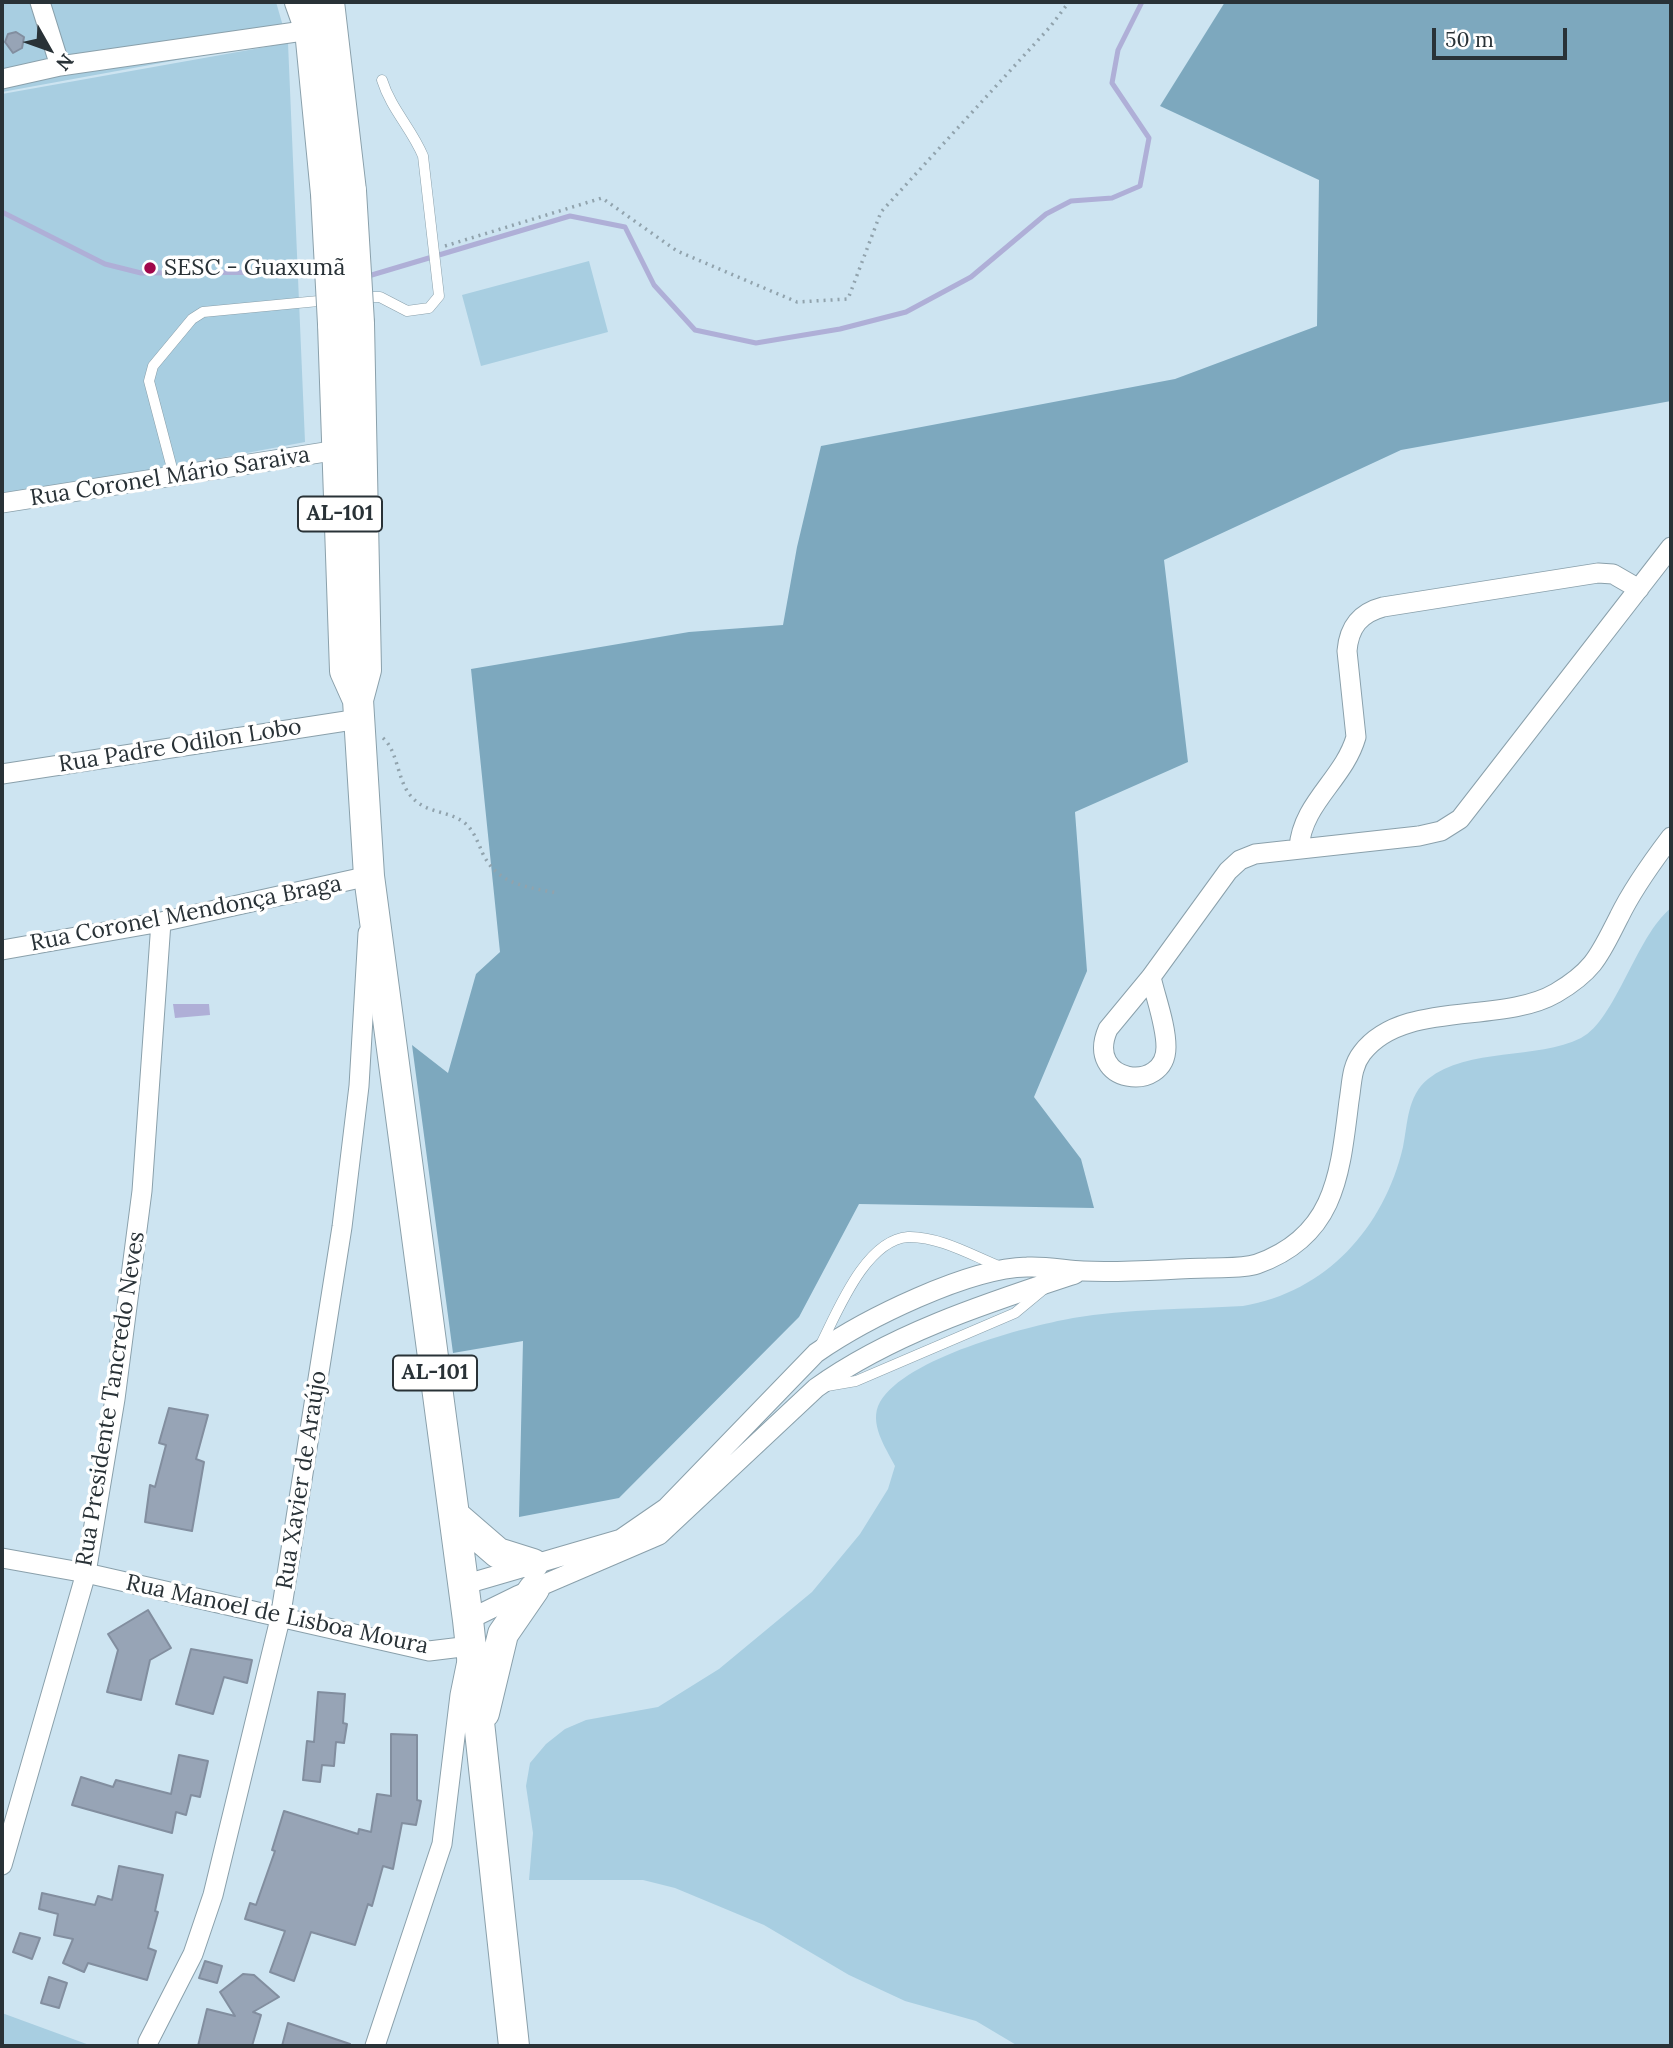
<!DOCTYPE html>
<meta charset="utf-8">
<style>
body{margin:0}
#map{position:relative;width:1673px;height:2048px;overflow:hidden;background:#cde4f1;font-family:Lora,serif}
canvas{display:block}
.frame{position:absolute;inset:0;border:4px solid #293237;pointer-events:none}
.north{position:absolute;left:14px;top:14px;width:70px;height:70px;-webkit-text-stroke:5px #fff;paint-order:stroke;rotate:130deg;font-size:19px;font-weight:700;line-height:28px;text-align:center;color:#293237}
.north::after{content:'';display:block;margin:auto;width:24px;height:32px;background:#293237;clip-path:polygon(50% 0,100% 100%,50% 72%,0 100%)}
.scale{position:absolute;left:1432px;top:28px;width:135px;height:32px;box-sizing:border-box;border:4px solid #293237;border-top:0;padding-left:9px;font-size:21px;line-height:24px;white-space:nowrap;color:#293237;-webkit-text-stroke:5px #fff;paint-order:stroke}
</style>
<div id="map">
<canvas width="1673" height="2048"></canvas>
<div class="frame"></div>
<div class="north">N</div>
<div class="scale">50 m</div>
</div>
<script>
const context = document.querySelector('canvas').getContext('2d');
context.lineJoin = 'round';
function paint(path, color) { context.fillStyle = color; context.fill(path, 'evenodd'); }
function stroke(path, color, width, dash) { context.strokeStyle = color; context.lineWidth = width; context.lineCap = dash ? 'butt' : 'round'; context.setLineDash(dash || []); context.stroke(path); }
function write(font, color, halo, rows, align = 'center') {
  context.font = font + ' Lora,serif'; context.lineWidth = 7; context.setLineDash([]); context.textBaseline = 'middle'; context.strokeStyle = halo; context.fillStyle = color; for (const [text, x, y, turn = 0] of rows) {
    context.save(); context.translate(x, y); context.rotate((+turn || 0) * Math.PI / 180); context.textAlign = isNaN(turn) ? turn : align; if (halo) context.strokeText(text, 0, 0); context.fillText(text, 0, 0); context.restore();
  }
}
paint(new Path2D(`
 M2,2H276L287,40L2,92Z
 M288,43L305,442L2,499V94Z
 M589,261L608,332L481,366L462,295Z
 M1671,908V2046H1018L976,2021L905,2001L849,1975L764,1925L675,1888L643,1880H529L533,1833L526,1786L530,1763L546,1744L565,1729L586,1720L658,1707L719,1669L812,1592L860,1534L888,1489L895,1466C886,1448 868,1423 880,1402C906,1358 1024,1327 1073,1318C1126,1309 1189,1309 1243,1306C1326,1292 1384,1228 1403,1147C1408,1123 1407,1096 1428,1079C1468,1047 1537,1060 1581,1038C1616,1020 1636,936 1671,908Z
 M2,2013L92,2046H2Z`), '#a8cee1');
paint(new Path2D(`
 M1225,2H1671V401L1401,450L1164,560L1188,762L1075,812L1087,971L1034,1097L1081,1159L1094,1208L859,1204L799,1317L619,1498L519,1517L523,1341L453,1353L412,1045L448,1073L476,974L500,952L471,669L689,632L783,625L797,547L821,446L1175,379L1317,326L1319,180L1160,106Z`), '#7da8be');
paint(new Path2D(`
 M173,1004H209L210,1015L175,1018Z`), '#afafd7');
stroke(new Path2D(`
 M2,212L105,264L141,273L321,272
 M365,277L570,216L625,227L654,285L695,330L756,343L840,329L906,312L971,277L1046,214L1071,201L1112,198L1140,186L1149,138L1112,83L1118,50L1142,2`), '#afafd7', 5);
const building = new Path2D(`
 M16,32L24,37L22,48L13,53L5,42L8,34Z
 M169,1408L208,1415L196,1459L204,1462L192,1531L145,1522L150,1485L155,1487L166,1445L159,1443Z
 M148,1610L171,1648L150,1660L141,1700L107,1692L118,1650L108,1634Z
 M191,1649L252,1660L247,1683L224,1677L213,1714L176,1704Z
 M318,1692L345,1694L343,1723L347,1724L344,1743L336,1742L334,1766L322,1765L320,1782L303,1780L307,1741L314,1742Z
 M391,1734L417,1735V1800L421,1801L416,1825L402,1823L393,1869L383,1866L372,1906L368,1904L355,1945L311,1932L294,1981L270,1972L285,1931L245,1919L250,1903L256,1905L275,1851L272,1850L284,1811L358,1834L359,1829L371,1832L377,1794L391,1796Z
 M179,1755L208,1761L200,1797L191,1795L186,1815L176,1812L172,1833L72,1805L81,1777L113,1787L116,1780L171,1794Z
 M119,1866L163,1875L155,1911L158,1912L148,1948L156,1951L147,1980L88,1963L84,1972L63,1963L73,1939L54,1935L58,1914L39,1909L42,1893L95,1905L98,1896L112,1900Z
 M20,1933L40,1938L32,1959L13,1952Z
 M205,1961L222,1966L217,1983L199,1978Z
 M243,1974L254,1975L279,1997L253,2012L261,2015L252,2046H198L207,2009L235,2016L220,1992Z
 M49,1977L67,1983L59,2008L41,2003Z
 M288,2023L350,2044V2046H282Z`);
paint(building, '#97a4b6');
stroke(building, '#828e9f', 2);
const lane = new Path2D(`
 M361,297H380L407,311L429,308L439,296L423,156C412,129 391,109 382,80
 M174,476L149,381L153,366L192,319L203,312L329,300
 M820,1346C837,1313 865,1240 908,1237C939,1236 973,1256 1001,1267
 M827,1386L856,1381L1015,1313L1044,1289`);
const street = new Path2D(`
 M40,2L60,66
 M2,79L60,66L310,30
 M2,503L338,450
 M2,774L359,719
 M1299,848C1302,803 1344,779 1356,737L1347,651C1349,627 1360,613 1383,607L1598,573L1613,574L1639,589
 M2,950L161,922L369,876
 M1151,977C1156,999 1166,1025 1166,1047C1166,1094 1084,1084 1108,1029L1151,977L1228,871L1240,860L1255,854L1419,836L1441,831L1460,819L1671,547
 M2,1558L86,1573L429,1651L470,1646L460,1695L442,1844L375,2046
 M463,1585L621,1539L666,1508L816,1353C865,1319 968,1268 1027,1267C1046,1266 1065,1270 1083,1271C1124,1273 1166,1269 1207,1268C1223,1267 1242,1269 1257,1264C1336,1236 1340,1173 1349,1101C1352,1084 1351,1067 1362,1053C1403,999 1501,1025 1556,993C1595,970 1600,954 1619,917C1633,888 1652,862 1671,837
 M468,1620L517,1596L659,1535L816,1388C891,1334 987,1303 1075,1274
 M2,1865L86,1573L115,1399L142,1191L161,922
 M148,2042L193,1954L213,1895L280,1619L342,1227L359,1086L368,933`);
const primary = new Path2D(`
 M300,2L310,30L326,194
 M329,2L351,191
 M333,324L345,671L358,700L369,876L468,1620L514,2046
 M358,700L366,670L359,323
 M454,1515L498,1553L533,1564
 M484,1713L503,1634L534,1589`);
stroke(lane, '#8aa0ab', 11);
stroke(street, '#8aa0ab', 21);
stroke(primary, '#8aa0ab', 32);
stroke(new Path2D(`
 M445,246L602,198L677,251L797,302L848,299L881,212L1050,27L1069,2
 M383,738C398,751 397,779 410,795C424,813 445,810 462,821C472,827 478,842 482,852C497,885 527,887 558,893`), '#91a3ad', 3.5, [2, 5]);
stroke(lane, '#fff', 10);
stroke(street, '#fff', 19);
stroke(primary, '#fff', 30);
const primaryBridge = new Path2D(`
 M351,191L359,323
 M326,194L333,324`);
stroke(primaryBridge, '#8aa0ab', 32, []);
stroke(primaryBridge, '#fff', 30);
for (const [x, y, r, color] of [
 [150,268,7,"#a0074b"]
]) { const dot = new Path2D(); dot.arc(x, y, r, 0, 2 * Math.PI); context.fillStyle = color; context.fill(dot); stroke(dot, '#fff', 2.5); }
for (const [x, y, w] of [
 [340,514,84],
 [435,1373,84]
]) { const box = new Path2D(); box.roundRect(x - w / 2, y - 17.5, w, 35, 5); context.fillStyle = '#fff'; context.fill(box); stroke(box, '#293237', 2); }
write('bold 21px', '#293237', null, [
 ["AL-101",340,514],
 ["AL-101",435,1373]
]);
write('23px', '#293237', '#fff', [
 ["SESC - Guaxumã",164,268]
], 'left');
write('23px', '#293237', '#fff', [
 ["Rua Coronel Mário Saraiva",170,477,-9],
 ["Rua Padre Odilon Lobo",180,746,-9],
 ["Rua Coronel Mendonça Braga",186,914,-11],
 ["Rua Presidente Tancredo Neves",111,1399,-81],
 ["Rua Xavier de Araújo",302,1480,-81],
 ["Rua Manoel de Lisboa Moura",277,1615,12]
]);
</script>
